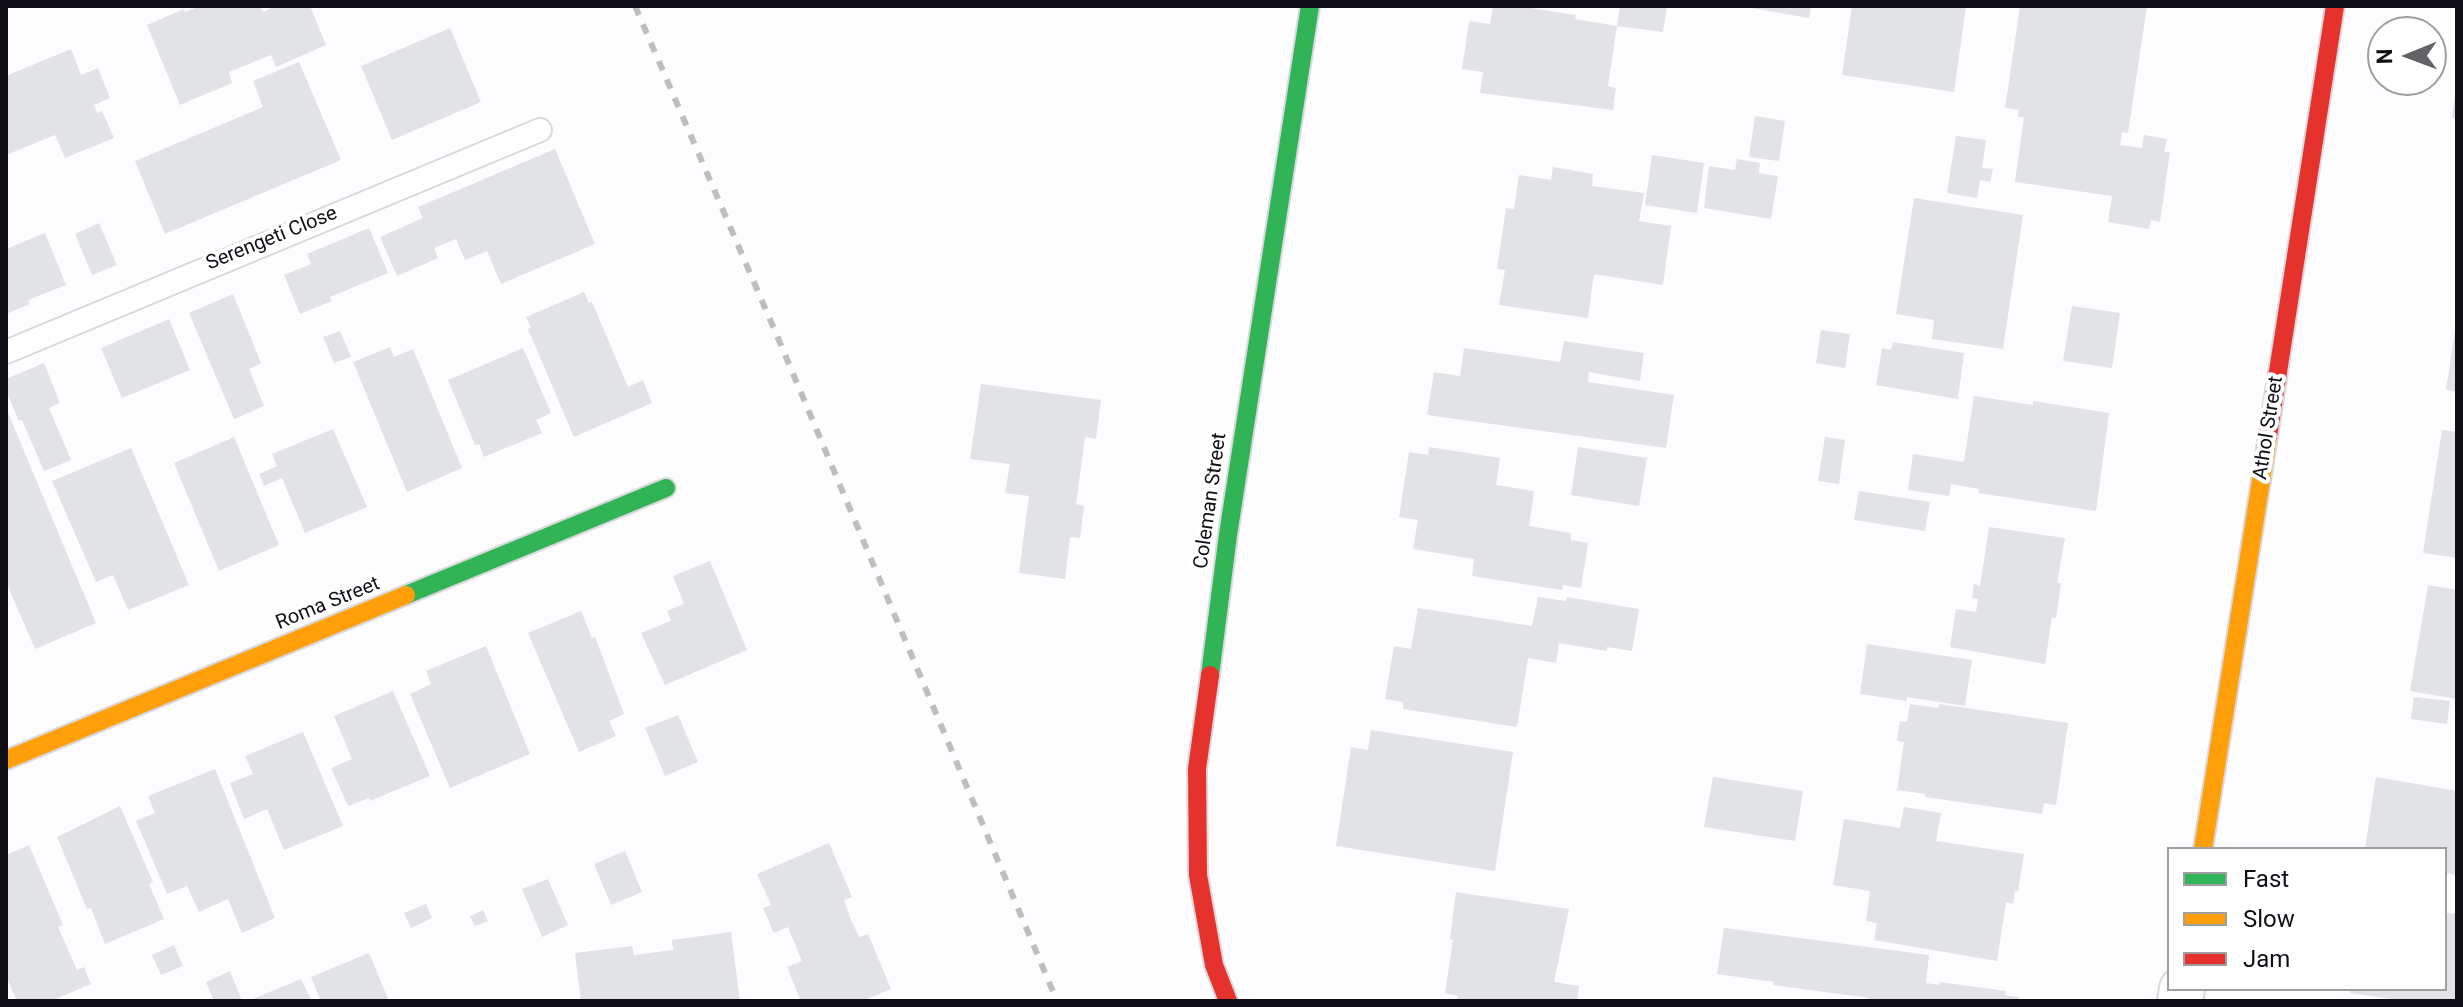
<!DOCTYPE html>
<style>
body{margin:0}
#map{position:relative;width:2463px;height:1007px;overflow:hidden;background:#fdfcfe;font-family:Roboto,sans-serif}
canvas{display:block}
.frame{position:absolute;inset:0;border:8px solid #100f16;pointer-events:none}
.legend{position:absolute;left:2167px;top:847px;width:280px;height:144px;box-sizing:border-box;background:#fff;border:2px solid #9f9fa2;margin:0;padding:10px 14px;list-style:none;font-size:24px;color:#100f16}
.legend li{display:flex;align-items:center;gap:16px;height:40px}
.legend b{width:40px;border:2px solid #9f9fa2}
.north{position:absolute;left:2367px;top:16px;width:80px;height:80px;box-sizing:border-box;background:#fff;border:2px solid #9f9fa2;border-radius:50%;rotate:269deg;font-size:22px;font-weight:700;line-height:32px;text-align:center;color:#100f16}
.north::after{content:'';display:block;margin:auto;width:28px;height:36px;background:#636267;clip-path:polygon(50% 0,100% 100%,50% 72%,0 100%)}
</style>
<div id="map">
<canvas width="2463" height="1007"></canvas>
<div class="frame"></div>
<ul class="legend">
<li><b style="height:10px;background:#30b455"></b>Fast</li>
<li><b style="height:10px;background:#ff9f0a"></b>Slow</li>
<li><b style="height:10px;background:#e5322d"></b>Jam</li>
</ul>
<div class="north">N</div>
</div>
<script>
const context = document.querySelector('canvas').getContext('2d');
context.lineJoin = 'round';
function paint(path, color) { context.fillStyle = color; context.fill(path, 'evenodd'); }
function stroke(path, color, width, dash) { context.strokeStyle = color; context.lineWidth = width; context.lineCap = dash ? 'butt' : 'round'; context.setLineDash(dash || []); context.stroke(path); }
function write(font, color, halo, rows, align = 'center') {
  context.font = font + ' Roboto,sans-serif'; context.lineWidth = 8; context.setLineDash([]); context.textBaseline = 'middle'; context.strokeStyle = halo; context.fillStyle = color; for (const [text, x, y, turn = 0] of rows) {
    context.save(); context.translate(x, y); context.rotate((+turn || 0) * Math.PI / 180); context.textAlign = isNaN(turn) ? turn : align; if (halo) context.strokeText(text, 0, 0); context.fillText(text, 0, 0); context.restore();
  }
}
paint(new Path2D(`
 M200,6H260L263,12L276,6H310L326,45L276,67L271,55L229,72L232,83L180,105L147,25L184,9L185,12Z
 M1493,6H1517L1576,15L1575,19L1617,26L1608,86L1616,88L1613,110L1480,93L1483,72L1462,69L1469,21L1490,24Z
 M1620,6H1667L1663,32L1617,26Z
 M1740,6H1811L1809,18Z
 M1852,6H1966L1954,92L1842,75Z
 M2020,6H2147L2128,133L2122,132L2120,145L2142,148L2144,135L2167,139L2164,152H2170L2160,222L2151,220L2149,229L2108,222L2112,196L2015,182L2024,117H2018L2019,110L2005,108Z
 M450,28L481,102L392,140L361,66Z
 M71,49L81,75L98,68L110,98L94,105L97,113L102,111L114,138L65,158L55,135L6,155V76Z
 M299,62L341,160L165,234L135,161L263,107L253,81Z
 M2455,95H2457V119L2452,118Z
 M1755,116L1785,121L1779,161L1749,157Z
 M1956,136L1986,140L1982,168L1993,169L1990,182L1980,180L1977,198L1947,193Z
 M555,149L595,244L501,284L487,251L465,260L456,239L434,248L438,258L397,276L380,237L423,218L418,207Z
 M1652,155L1704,163L1697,213L1645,205Z
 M1737,159L1760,163L1759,173L1778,176L1771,219L1704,208L1709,166L1735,170Z
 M1553,167L1593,174L1592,186L1644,193L1639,221L1671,226L1663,285L1594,274L1588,318L1499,305L1505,270L1497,269L1506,208L1514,209L1519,175L1551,180Z
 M1914,198L2023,215L2003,349L1932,339L1934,320L1896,314Z
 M99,223L117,265L92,275L75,234Z
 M369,228L388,273L330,297L332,301L300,314L284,275L311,264L307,254Z
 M45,233L66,285L28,300L30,304L6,314V249Z
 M584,292L589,303L592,302L628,387L643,380L652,403L574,437L528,329L531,328L526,317Z
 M233,294L261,363L249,369L264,406L234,419L189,313Z
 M2072,306L2120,313L2112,368L2063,361Z
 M169,319L190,370L122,398L101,348Z
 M1821,330L1850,334L1845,368L1816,363Z
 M2455,330H2457V392L2446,390Z
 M340,331L351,357L334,363L323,337Z
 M1564,341L1644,353L1640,381L1589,372L1588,382L1674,395L1666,448L1427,415L1434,372L1460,376L1464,348L1560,362Z
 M1893,342L1964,353L1958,399L1876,385L1882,348L1891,350Z
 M390,347L394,357L413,349L462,468L407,492L353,362Z
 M523,348L551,413L536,420L542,433L484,457L479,444L475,445L448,380Z
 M44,363L60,403L49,408L71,460L44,471L22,420L19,421L6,391V379Z
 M981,384L1101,400L1096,439L1085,437L1076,504L1084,506L1080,538L1070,537L1065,579L1019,573L1029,496L1005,493L1010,464L970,459Z
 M1974,396L2033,405V401L2109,413L2096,511L1978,493L1979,489L1951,484L1949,496L1908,490L1913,454L1964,462Z
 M6,408L96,623L35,649L6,582Z
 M333,429L367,507L305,533L282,478L264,486L259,474L277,466L272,454Z
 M2442,430L2457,432V558L2423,553Z
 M234,437L279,545L219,571L174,463Z
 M1825,437L1845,440L1839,484L1818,481Z
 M1429,447L1500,458L1496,485L1534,491L1529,526L1571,533V540L1588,543L1581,588L1563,585L1562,590L1472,576L1474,559L1413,549L1418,520L1399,517L1409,452L1428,455Z
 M1578,447L1647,458L1639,506L1571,495Z
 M131,448L189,585L128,610L113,575L96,582L52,481Z
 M1859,491L1930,502L1925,531L1854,520Z
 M1989,527L2065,538L2057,583H2061L2056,618L2052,617L2045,664L1950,647L1956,609L1976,612L1978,599L1972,598L1974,584L1980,586Z
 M710,561L747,650L665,685L641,633L671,621L667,611L684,604L673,576Z
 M2428,585L2457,590V699L2410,691Z
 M1538,597L1566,601L1567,597L1639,609L1632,651L1607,647V651L1559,643L1556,663L1528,658L1517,727L1403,709V702L1385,699L1394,646L1411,649L1418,608L1532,626Z
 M581,611L592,638L595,637L624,714L609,721L616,736L579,752L528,633Z
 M1867,644L1972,660L1965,706L1907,697V701L1860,694Z
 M486,646L530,754L450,788L410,694L431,684L426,671Z
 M393,691L430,776L370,801L369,798L348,806L331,768L352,759L334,716Z
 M2414,697L2450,701L2447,724L2411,719Z
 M1910,704L1938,708L1939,704L2068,723L2056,805L2044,803L2042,814L1925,797L1926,794L1897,790L1904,742L1897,741L1900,721L1907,722Z
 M678,715L698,762L665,776L645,728Z
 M1371,730L1513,752L1495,871L1336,846L1351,747L1368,750Z
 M303,732L343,826L284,850L267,809L244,819L230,783L253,774L245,756Z
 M215,769L275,918L242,933L228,899L199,912L187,886L167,894L136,821L155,813L148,796Z
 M1713,777L1803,791L1795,841L1704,827Z
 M2376,777L2457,791V875L2445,873V849H2365Z
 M120,806L153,882L149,884L164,919L105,944L91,908L87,909L57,837Z
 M1904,807L1941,813L1936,841L2024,854L2018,891H2015L2013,904L2006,902L1997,961L1874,940L1877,923L1866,921L1870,891L1833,885L1844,819L1900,828Z
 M829,843L852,897L844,900L851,920L859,937L868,934L891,989L862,1001H801L787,967L802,961L788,927L774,933L763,908L771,905L757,874Z
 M29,845L63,925L58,927L77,970L84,967L91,984L51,1001H17L6,976V855Z
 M625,851L642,892L611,905L594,864Z
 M548,879L568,925L542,937L522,889Z
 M1456,892L1569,909L1554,982L1579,986L1577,1001H1465L1457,1000L1458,996L1445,993L1453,940L1450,939Z
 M426,904L432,918L411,928L404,913Z
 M483,910L488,921L475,926L470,916Z
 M2445,913L2457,914V1001H2406L2350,993L2351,989H2445Z
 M1724,928L1929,955L1926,983L1939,985L1940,982L2006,991L2005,995L2019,997L2018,1001H1868L1869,998L1773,985L1774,982L1717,974Z
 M731,932L740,1001H581L575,953L632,946L634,955L673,950L672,940Z
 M174,945L183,966L161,975L152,955Z
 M369,953L389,1001H321L311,977Z
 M230,971L242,1001H214L206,982Z
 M301,979L312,1001H248Z`), '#e2e3e7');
const lane = new Path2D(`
 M6,352L540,130`);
const street = new Path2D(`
 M2180,1001L2182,989`);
const fast = new Path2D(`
 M406,595L666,488
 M1210,675L1228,535L1310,6`);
const slow = new Path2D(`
 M6,760L406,595
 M2203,849L2268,436`);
const jam = new Path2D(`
 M2268,436L2335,6
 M1210,675L1197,769L1198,875L1214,965L1228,1001`);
stroke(lane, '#d9d8dc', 26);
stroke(street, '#d9d8dc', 48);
stroke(fast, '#d9d8dc', 22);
stroke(slow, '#d9d8dc', 22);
stroke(jam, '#d9d8dc', 22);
stroke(lane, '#fff', 22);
stroke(street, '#fff', 44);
stroke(fast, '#30b455', 18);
stroke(slow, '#ff9f0a', 18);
stroke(jam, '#e5322d', 18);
stroke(new Path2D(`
 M635,6L778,338L1057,1001`), '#bebebf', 6, [10, 10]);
write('20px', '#100f16', '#fff', [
 ["Serengeti Close",272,239,-22],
 ["Athol Street",2269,428,-81],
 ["Coleman Street",1211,501,-82],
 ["Roma Street",328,604,-22]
]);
</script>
